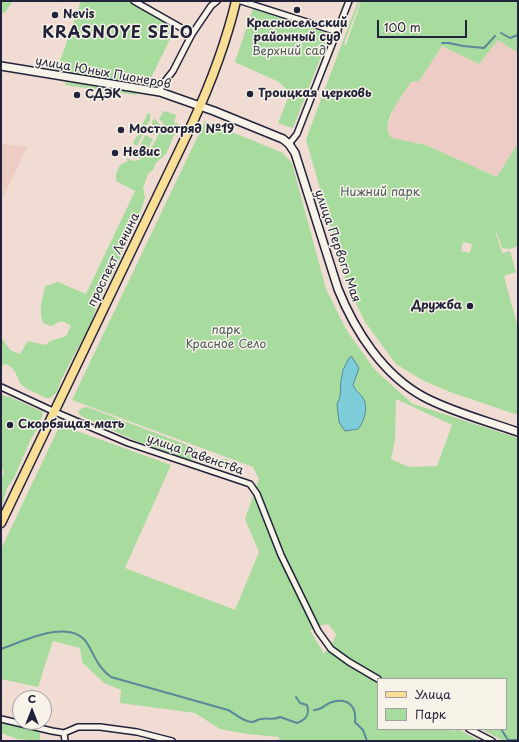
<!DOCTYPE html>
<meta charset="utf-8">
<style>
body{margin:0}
#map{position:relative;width:519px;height:742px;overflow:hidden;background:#f0dcd3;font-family:"Playpen Sans",sans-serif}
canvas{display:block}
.frame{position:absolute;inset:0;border:2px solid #22223b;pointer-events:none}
.legend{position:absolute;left:377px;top:678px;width:130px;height:52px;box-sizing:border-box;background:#f7f3e8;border:1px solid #a29fa3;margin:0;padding:5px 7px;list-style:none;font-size:12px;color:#22223b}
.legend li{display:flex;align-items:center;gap:8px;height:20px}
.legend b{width:20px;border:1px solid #a29fa3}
.north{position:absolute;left:12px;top:690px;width:40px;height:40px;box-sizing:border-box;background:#f7f3e8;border:1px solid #a29fa3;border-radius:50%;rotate:0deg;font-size:11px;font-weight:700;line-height:16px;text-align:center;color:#22223b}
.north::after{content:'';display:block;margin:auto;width:14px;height:18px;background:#22223b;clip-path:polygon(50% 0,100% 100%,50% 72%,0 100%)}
.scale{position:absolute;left:377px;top:20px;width:90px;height:18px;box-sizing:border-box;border:2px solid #22223b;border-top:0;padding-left:5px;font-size:12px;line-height:14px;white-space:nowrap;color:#22223b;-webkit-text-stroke:3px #f7f3e8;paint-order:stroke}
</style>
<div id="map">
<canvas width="519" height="742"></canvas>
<div class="frame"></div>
<ul class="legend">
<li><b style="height:5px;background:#f9df96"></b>Улица</li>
<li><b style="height:11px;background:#a8dc9e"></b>Парк</li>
</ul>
<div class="north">С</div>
<div class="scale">100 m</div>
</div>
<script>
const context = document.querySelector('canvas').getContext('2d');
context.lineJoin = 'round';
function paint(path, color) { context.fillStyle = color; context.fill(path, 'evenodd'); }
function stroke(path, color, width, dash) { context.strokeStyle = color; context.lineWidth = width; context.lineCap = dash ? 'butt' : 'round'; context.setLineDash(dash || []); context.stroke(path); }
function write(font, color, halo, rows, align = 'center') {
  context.font = font + ' "Playpen Sans",sans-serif'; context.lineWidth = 3; context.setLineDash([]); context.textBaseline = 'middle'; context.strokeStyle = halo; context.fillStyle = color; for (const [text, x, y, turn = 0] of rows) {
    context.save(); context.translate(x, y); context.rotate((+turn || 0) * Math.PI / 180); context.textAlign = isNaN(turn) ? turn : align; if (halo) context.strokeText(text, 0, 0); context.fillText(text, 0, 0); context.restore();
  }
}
paint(new Path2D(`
 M498,40L518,53V143L498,177L426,145L396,140L388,135L387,128L395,106L411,82L419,81L442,46L479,64Z
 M1,144L27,147L1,202Z`), '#ecccc4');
paint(new Path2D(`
 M1,1H13L6,11L1,14Z
 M81,1H129L175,29L147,86L56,72V67H58Z
 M358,1H360L344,44L346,45L361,1H518V53L498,40L479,64L442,46L419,81L411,82C404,94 377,125 392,138L426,145L497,177L518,143V246L510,249L502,248L497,233H496L502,253L510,251L516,272L504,276L518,328V415L450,392L422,380L396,364L365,322L347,285L306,139ZM463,242L472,244L470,253L461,251Z
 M253,8L330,34L293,128L278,123L290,93L279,82L235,62Z
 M65,82L137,93L136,95L65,85Z
 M165,111L176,115L174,122L179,124L166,154L156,163L153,170L148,174L143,188L145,198L140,213L132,225L124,243L119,261L97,305L92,321L61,380L57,392L50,398H46C39,394 29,391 23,386C15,379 19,369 5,364L1,367V337L10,350L20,354L28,341L46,345L50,341L66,336L71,326C63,320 60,320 52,326L44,324C37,312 43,299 45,286L58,282L86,294L135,191L116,181V174L120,165L128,161L126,159V158L133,161L142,159L128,152L132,147L146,154V157L147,156L164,124L159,119L163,112Z
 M148,113L150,114V120L144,131L141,129V127Z
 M154,118L160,125L154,135H153L152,122Z
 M205,121L283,153L292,163L326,289L347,331L375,370L413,404L518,438V741H504L481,729H506V679H378V729H449L454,731L458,729L480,741H279V737L247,734L220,729L195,713L120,703L121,690L104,683L82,662L80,648L53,641L38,687L1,679V549L60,425L171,465L125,568L235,610L259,552L245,519L259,479L253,467L72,400ZM396,399L452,425L437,466L409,467L391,459L395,440ZM328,624L336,634L333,642L324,654L310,630L319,626Z
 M140,132L143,134L137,146L134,144L133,142Z
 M145,135L153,139L147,151L139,147Z
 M1,394L7,397L8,396L43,412L40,424L31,439L14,478L7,488L1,510V480L4,472L1,468Z
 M87,407L195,448L197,452L196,457L190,460L136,441L81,416L78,412L82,408Z
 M226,459L233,464L234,468C227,470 219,467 213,463L216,460Z
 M1,721L40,731V741L17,739L1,733Z`), '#a8dc9e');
const water = new Path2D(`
 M352,357L359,368L353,385C355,391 360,393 363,398C369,407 364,422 358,429L345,431L339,422L337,404L340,397L341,381L343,370L349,358Z`);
paint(water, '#7dccd9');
stroke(water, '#59889a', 1);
stroke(new Path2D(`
 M501,33L510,38L518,35
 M442,43H449L463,46L484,48L495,36
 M1,649C22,642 70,617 87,643C95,656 98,668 111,677L228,710C236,714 243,722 252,722C255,722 258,719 261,719C269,717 272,721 280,717L297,723C306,720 310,715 307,705L300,703L296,697
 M314,710C322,710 325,704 332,702C348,697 357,707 355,722L363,730L367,741
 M501,729L508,740H518`), '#59889a', 2);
const minor = new Path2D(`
 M134,1L192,34L211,6L217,1
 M241,1L338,32
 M160,92L162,85L173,71L192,34
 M289,144L297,134L349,1
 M1,387L55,412L128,443L250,484L257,494L281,555L318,631L331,649L349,662L378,679
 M1,719L52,731L64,733L78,727H100L137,732L172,741
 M469,729L492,741
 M64,733L65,741`);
const secondary = new Path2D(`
 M1,66L160,92L214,111L283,139L289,144L295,153L338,289C355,331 383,375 424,397C452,412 487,421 518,432`);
const primary = new Path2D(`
 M1,523L192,124C210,85 226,43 236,1`);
stroke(minor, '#22223b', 8);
stroke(secondary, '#22223b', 10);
stroke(primary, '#22223b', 11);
stroke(minor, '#f7f3e8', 5);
stroke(secondary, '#f7f3e8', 7);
stroke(primary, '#f9df96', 8);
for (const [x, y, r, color] of [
 [297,10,4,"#22223b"],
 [55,15,4,"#22223b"],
 [250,94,4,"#22223b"],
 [77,95,4,"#22223b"],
 [121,130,4,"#22223b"],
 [115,153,4,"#22223b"],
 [470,306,4,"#22223b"],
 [10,425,4,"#22223b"]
]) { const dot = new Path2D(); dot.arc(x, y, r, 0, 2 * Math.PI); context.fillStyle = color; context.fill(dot); stroke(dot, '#f7f3e8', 1.5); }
write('bold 12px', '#22223b', '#f7f3e8', [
 ["Nevis",63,15],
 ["Красносельский",297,24,"center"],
 ["районный суд",297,38,"center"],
 ["Троицкая церковь",258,94],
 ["СДЭК",85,95],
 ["Мостоотряд №19",129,130],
 ["Невис",123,153],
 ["Дружба",462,306,"right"],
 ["Скорбящая мать",18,425]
], 'left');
write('12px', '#4a5a59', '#f7f3e8', [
 ["Верхний сад",289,52],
 ["Нижний парк",380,193],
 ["парк",226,331],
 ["Красное Село",226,345]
]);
write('12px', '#22223b', '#f7f3e8', [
 ["улица Юных Пионеров",103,73,10],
 ["улица Первого Мая",337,246,71],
 ["проспект Ленина",114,260,-64],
 ["улица Равенства",195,455,19]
]);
context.letterSpacing = '1px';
write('bold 16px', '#22223b', '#f7f3e8', [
 ["KRASNOYE SELO",118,34]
]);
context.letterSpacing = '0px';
</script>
